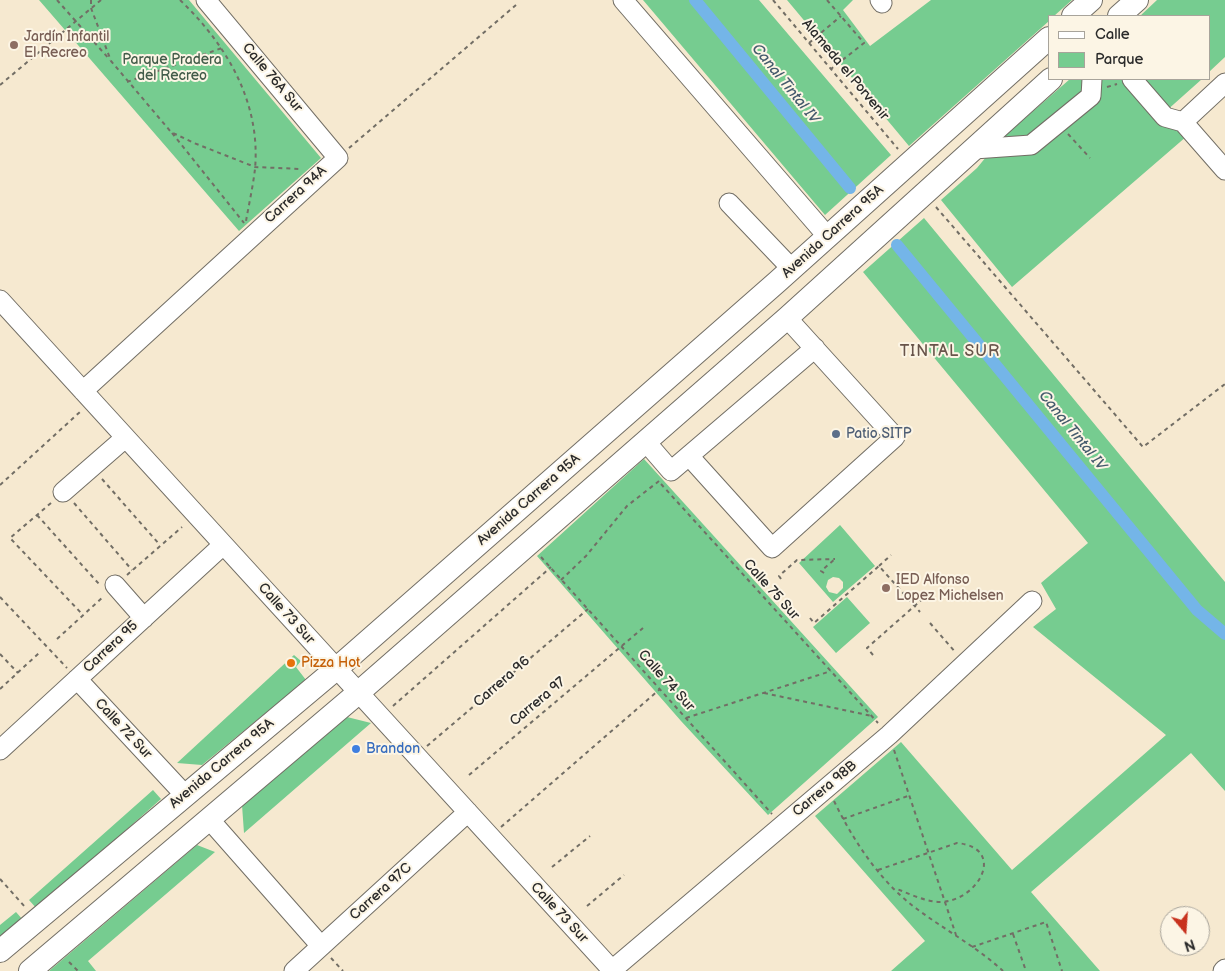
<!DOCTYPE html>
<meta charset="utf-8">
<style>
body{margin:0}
#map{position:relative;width:1225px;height:971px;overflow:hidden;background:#f6e9d0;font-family:"Balsamiq Sans",sans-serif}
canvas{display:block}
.legend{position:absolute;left:1048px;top:15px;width:162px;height:65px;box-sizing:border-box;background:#fcf5e5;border:1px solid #a8a49b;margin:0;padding:6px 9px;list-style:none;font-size:15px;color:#2b2b2b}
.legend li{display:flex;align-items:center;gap:10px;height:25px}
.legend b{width:25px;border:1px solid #a8a49b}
.north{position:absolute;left:1160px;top:906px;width:50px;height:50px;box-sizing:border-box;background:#fcf5e5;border:1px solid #a8a49b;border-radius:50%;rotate:162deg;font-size:14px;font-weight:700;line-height:20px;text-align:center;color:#2b2b2b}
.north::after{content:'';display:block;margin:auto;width:18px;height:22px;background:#c8321e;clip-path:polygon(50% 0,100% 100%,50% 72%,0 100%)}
</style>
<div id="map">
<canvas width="1225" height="971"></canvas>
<ul class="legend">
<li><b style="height:6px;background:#fff"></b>Calle</li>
<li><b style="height:14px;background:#76cc90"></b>Parque</li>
</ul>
<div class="north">N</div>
</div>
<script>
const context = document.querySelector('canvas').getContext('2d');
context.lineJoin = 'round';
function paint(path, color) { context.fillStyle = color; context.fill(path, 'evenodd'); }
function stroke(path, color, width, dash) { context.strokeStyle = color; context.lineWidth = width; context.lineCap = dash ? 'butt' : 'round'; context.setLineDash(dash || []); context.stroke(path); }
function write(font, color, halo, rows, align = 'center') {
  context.font = font + ' "Balsamiq Sans",sans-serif'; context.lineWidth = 4; context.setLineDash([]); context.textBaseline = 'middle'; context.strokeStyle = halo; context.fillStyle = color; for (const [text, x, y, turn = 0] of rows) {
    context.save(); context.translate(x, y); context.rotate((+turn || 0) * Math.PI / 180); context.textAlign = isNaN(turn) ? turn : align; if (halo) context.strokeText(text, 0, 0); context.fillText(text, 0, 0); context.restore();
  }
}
paint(new Path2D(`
 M39,0H189L321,158L239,231Z
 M643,0H759L891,155L825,215Z
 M787,0H853L843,10L870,46L931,0H1072L1054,16H1049V21L909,146Z
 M1157,0H1225V57L1209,72V16H1140Z
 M1070,79H1202L1165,112L1187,136L1012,287L941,200L977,168L1000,140Z
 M924,218L1225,582V791L1191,753L1031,892L1100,971H891L925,941L815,816L901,742L1012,870L1166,735L1033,627L1056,609L1041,583L1088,543L863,272Z
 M644,459L878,717L768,815L681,721L537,556Z
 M840,525L875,566L833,602L799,563ZM833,577L839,578L843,582V588L837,594L829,592L826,587L828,580Z
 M847,597L870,623L836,653L813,627Z
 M294,655L301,661L296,667L306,680L202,765L177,763Z
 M347,717L371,723L244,833L242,805Z
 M153,790L161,799L37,909L29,900Z
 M197,845L215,852L88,961L96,971H49Z
 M16,912L23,920L0,940V925Z`), '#76cc90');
stroke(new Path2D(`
 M695,0L850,188
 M897,245L1197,610L1225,634`), '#74b5e8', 12);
const minor = new Path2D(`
 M623,0L828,237
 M880,0L882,3
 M1132,79L1165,117L1183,122
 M1183,122L1225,170
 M1183,122L1225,83
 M974,149L1031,145L1091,96L1092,79
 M729,203L792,269
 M0,300L613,971
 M83,391L338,158L206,0
 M646,442L671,471L815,348
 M689,456L772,548L895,437L787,318
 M63,492L125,438
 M115,585L144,618
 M77,679L185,795
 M0,750L223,545
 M209,819L321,946
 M612,970L889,735L1032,601
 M294,971L468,812
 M1223,971L1225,969`);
const major = new Path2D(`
 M1073,16L1091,0
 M1119,16L1137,0
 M0,951L336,669L777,282L1049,38
 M30,971L358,693L787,318L1051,79`);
stroke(minor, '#726e65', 21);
stroke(major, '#726e65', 24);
stroke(new Path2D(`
 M57,0L110,60
 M91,0V8L111,61L171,132L194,143L255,167L301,169
 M180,0C226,44 261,102 255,169C253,186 249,204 246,221
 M773,0L898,149
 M827,0L864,43L831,69
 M809,43L841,16
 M127,82L222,48
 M0,85L101,0
 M1107,87L1117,84
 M172,133L244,223
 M1068,134L1090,158
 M349,148L516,5
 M936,207L1143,447L1225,384
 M102,479L160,545
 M661,484L878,723
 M0,485L81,411
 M51,503L10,538L83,615
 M74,503L132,570
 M37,515L99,584
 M541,557L772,814
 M879,566L891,555
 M824,573L821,571L835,559
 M127,575L182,527
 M781,579L779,576L797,560L835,559
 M561,580L586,556L627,506L659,481
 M0,597L67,668
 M810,618L814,623L879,566L920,612
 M930,623L956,653
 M57,639L103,597
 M0,654L18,673
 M873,655L867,648L927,595
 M0,689L39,653
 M764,693L872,716
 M393,706L551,567
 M686,718L831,671
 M427,746L588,609
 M894,750L956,935
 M469,775L643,628
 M834,801C853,840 880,882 917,909C945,930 977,947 1003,971
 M843,819L908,796
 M501,827L660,689
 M552,867L590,836
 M878,870L957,843C1008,848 978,903 938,902C924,901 910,894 897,889
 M0,879L26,908
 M587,906L624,875
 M1013,934L1026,971
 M972,947L1046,922L1062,971
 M331,958L343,971
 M69,962L78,971`), '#726e65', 2, [4, 4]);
stroke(minor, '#fff', 19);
stroke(major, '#fff', 22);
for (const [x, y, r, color] of [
 [14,45,5,"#8d6e63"],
 [836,434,5,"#5c6f8a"],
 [886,588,5,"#8d6e63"],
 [291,663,5,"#e8710a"],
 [356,749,5,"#3f7fe0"]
]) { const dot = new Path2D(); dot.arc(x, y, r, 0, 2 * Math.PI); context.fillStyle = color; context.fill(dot); stroke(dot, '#fcf5e5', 2); }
write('14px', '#785e54', '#fcf5e5', [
 ["Jardín Infantil",24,37],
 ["El Recreo",24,53],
 ["IED Alfonso",896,580],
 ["Lopez Michelsen",896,596]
], 'left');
write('14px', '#425b49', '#fcf5e5', [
 ["Parque Pradera",172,60],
 ["del Recreo",172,76]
]);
write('14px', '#2b2b2b', '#fcf5e5', [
 ["Alameda el Porvenir",845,70,50],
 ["Calle 76A Sur",272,78,50],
 ["Carrera 94A",296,195,-42],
 ["Avenida Carrera 95A",833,232,-42],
 ["Avenida Carrera 95A",529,500,-41],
 ["Calle 75 Sur",771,590,48],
 ["Calle 73 Sur",286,614,48],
 ["Carrera 95",111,647,-43],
 ["Calle 74 Sur",666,681,48],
 ["Carrera 96",502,682,-41],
 ["Carrera 97",538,702,-40],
 ["Calle 72 Sur",123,729,47],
 ["Avenida Carrera 95A",222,764,-40],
 ["Carrera 98B",825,789,-40],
 ["Carrera 97C",381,892,-42],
 ["Calle 73 Sur",559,913,47]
]);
write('14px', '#4e5e75', '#fcf5e5', [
 ["Patio SITP",846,434]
], 'left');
write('14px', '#c56008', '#fcf5e5', [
 ["Pizza Hot",301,663]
], 'left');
write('14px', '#366cbe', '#fcf5e5', [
 ["Brandon",366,749]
], 'left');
write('italic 15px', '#455b6d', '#fcf5e5', [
 ["Canal Tintal IV",785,84,51],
 ["Canal Tintal IV",1072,431,51]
]);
context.letterSpacing = '1px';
write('16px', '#68544a', '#fcf5e5', [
 ["TINTAL SUR",950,352]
]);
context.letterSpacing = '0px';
</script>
